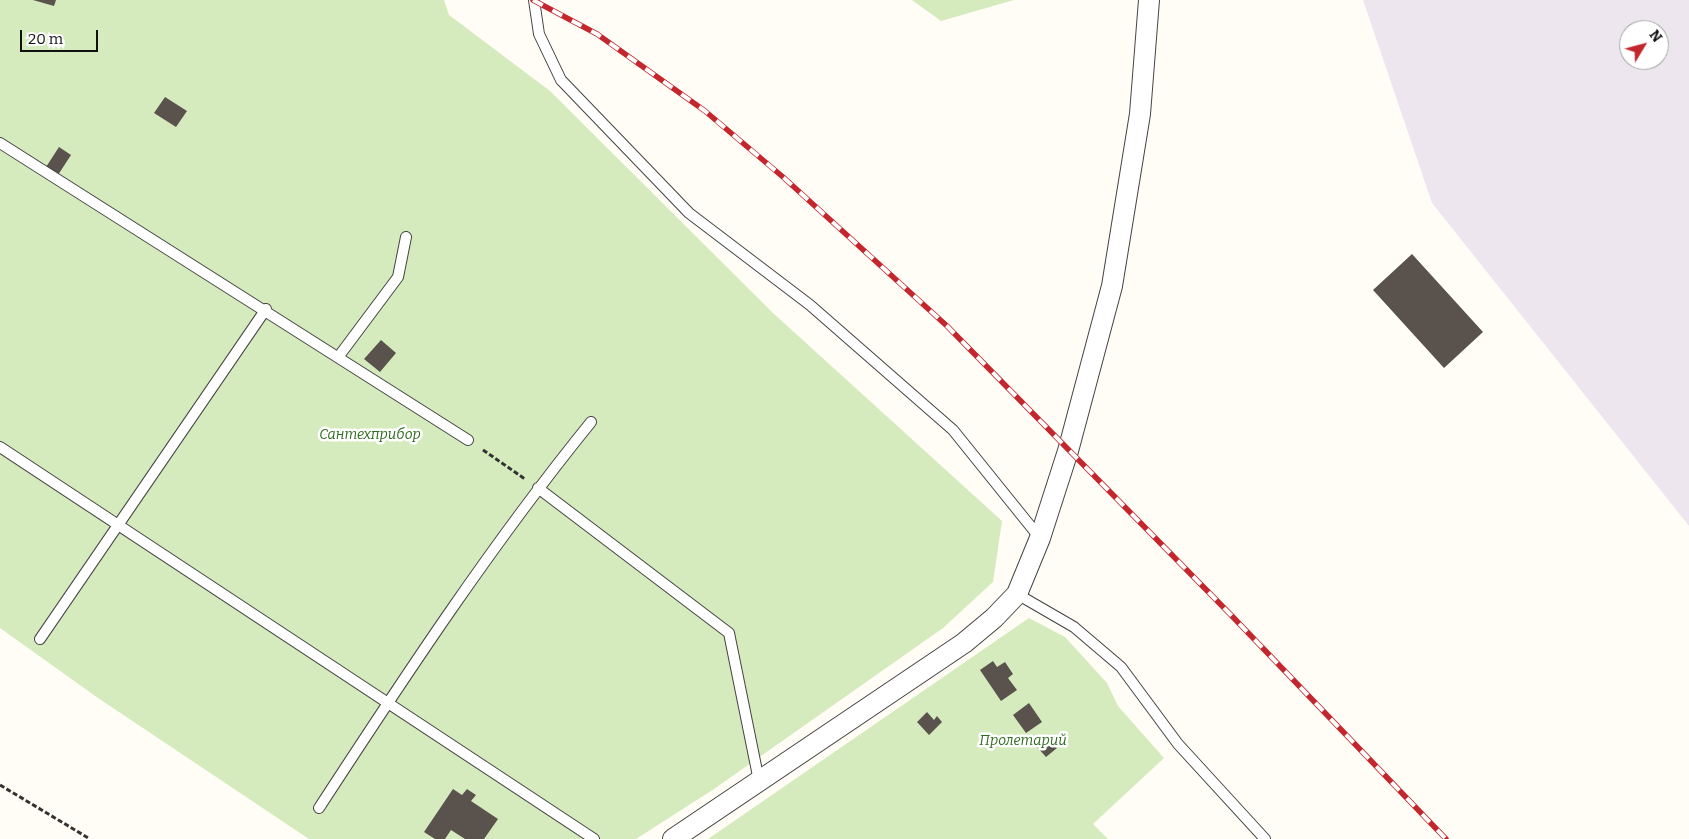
<!DOCTYPE html>
<meta charset="utf-8">
<style>
body{margin:0}
#map{position:relative;width:1689px;height:839px;overflow:hidden;background:#fffdf5;font-family:Bitter,serif}
canvas{display:block}
.north{position:absolute;left:1619px;top:20px;width:50px;height:50px;box-sizing:border-box;background:#fff;border:1px solid #a0a0a0;border-radius:50%;rotate:53deg;font-size:14px;font-weight:700;line-height:20px;text-align:center;color:#111}
.north::after{content:'';display:block;margin:auto;width:18px;height:22px;background:#c4262e;clip-path:polygon(50% 0,100% 100%,50% 72%,0 100%)}
.scale{position:absolute;left:20px;top:30px;width:78px;height:22px;box-sizing:border-box;border:2px solid #111;border-top:0;padding-left:6px;font-size:15px;line-height:18px;white-space:nowrap;color:#111;-webkit-text-stroke:4px #fff;paint-order:stroke}
</style>
<div id="map">
<canvas width="1689" height="839"></canvas>
<div class="north">N</div>
<div class="scale">20 m</div>
</div>
<script>
const context = document.querySelector('canvas').getContext('2d');
context.lineJoin = 'round';
function paint(path, color) { context.fillStyle = color; context.fill(path, 'evenodd'); }
function stroke(path, color, width, dash) { context.strokeStyle = color; context.lineWidth = width; context.lineCap = dash ? 'butt' : 'round'; context.setLineDash(dash || []); context.stroke(path); }
function write(font, color, halo, rows, align = 'center') {
  context.font = font + ' Bitter,serif'; context.lineWidth = 5; context.setLineDash([]); context.textBaseline = 'middle'; context.strokeStyle = halo; context.fillStyle = color; for (const [text, x, y, turn = 0] of rows) {
    context.save(); context.translate(x, y); context.rotate((+turn || 0) * Math.PI / 180); context.textAlign = isNaN(turn) ? turn : align; if (halo) context.strokeText(text, 0, 0); context.fillText(text, 0, 0); context.restore();
  }
}
paint(new Path2D(`
 M1363,0H1689V526L1432,203ZM1629,30H1659V60H1629Z`), '#eee6ef');
paint(new Path2D(`
 M0,0H444L449,15L550,91L773,313L1002,521L993,582L943,628L714,789L636,839H309L98,698L0,628Z
 M912,0H1014L941,21Z
 M1029,618L1065,637L1107,683L1118,706L1164,758L1093,824L1108,839H708Z`), '#d5ebbd');
paint(new Path2D(`
 M33,0H56L54,6Z
 M165,97L187,111L176,127L154,113Z
 M59,147L71,155L58,175L46,167Z
 M1412,254L1483,332L1444,368L1373,290Z
 M381,340L396,353L380,372L364,359Z
 M993,661L997,667L1005,662L1013,674L1008,678L1017,690L1001,701L980,670Z
 M1029,703L1042,722L1026,733L1013,715Z
 M927,712L934,720L937,716L942,722L929,735L917,722Z
 M1048,737L1057,748L1046,757L1037,747Z
 M453,789L462,795L467,789L476,795L471,801L498,819L484,839H465L451,830L445,839H435L424,832Z`), '#5a524d');
const service = new Path2D(`
 M534,0L539,34L561,80L689,213L810,305L953,430L1040,538
 M0,143L468,440
 M339,356L398,277L406,237
 M0,447L594,839
 M538,488L729,633L759,781
 M1017,594L1074,627L1121,667L1178,744L1265,839
 M40,639L266,309
 M319,808C405,676 492,544 591,422`);
const minor = new Path2D(`
 M673,839L964,643L994,618L1017,594L1040,538L1068,451L1112,286L1140,114L1149,0`);
stroke(service, '#444', 12);
stroke(minor, '#444', 22);
stroke(new Path2D(`
 M483,450L525,479
 M0,785L90,839`), '#333', 3, [5, 2.5]);
stroke(service, '#fff', 10);
stroke(minor, '#fff', 20);
const rail = new Path2D(`
 M533,0L597,34L705,111L783,177L947,326L1231,615L1446,839`);
stroke(rail, '#c4262e', 5.5);
stroke(rail, '#fff', 4, [11]);
write('italic 14px', '#2f6b1f', '#fff', [
 ["Сантехприбор",370,435],
 ["Пролетарий",1023,741]
]);
</script>
